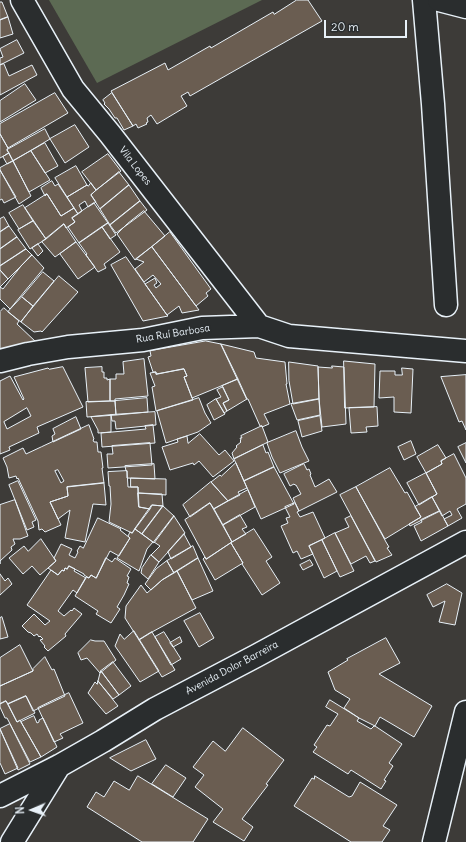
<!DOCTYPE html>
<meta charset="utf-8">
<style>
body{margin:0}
#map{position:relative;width:466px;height:842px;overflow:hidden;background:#3d3b38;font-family:Delius,sans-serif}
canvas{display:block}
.north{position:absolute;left:12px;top:790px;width:40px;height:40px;-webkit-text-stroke:3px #2a2d2e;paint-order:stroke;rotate:268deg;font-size:11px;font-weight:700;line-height:16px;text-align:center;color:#e8f1f8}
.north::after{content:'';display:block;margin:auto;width:14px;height:18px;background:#e8f1f8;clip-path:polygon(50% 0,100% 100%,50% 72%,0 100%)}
.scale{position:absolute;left:324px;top:20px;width:83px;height:18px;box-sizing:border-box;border:2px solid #e8f1f8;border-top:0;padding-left:5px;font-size:12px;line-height:14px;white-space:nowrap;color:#e8f1f8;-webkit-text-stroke:3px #2a2d2e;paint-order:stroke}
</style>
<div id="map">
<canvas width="466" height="842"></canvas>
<div class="north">N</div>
<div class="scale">20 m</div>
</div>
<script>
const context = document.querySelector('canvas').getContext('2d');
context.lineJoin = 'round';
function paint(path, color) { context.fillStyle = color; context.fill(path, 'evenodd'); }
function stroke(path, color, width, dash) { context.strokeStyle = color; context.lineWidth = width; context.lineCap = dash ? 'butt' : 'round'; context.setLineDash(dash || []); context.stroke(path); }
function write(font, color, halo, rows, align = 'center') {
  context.font = font + ' Delius,sans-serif'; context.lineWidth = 3.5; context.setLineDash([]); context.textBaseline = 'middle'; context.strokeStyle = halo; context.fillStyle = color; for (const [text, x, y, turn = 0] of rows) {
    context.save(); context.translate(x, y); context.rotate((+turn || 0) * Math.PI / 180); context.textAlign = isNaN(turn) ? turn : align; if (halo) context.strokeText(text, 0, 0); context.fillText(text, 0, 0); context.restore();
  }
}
paint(new Path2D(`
 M49,0H262L97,83Z`), '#5c6a53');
const building = new Path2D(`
 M297,0H308L322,21L190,96L188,92L181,96L187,106L157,124L151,115L147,118L148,122L146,123L147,124L138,128L136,124L133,126L111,91L165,63L168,70L210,46L211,48L273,12L274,14Z
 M0,2H2L8,17L0,20Z
 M8,17L13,34L0,38V20Z
 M17,40L24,53L0,65V58L3,57L0,49Z
 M4,64L9,76L32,65L37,75L0,95V65Z
 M25,84L36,100L0,122V101Z
 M55,93L68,113L8,148L0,134V124Z
 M112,93L133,126L124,130L117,118H115L109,109L104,104L105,103L103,100Z
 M75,125L89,147L65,163L50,139Z
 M45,129L50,139L13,161L7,150Z
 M0,134L8,148L7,150L9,153L0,158Z
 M45,143L58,166L45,173L31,151Z
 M31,151L50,180L29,192L13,161Z
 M9,153L13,161L7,164L3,157Z
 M108,154L121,171L96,190L82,172Z
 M13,161L31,196L19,204L0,170V168Z
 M76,166L87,185L67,197L55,178Z
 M0,170L16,197L4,203L2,199L0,200Z
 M119,172L129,185L100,209L91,195Z
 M52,181L55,186L58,184L74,208L61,216L47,194L45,196L41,188Z
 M91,183L96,190L91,195L96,202L88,207L85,201L79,205L82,211L78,214L67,197L87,185L88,186Z
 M129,185L140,201L110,225L100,209Z
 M47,194L61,216L74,208L78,214L72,218L75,222L66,228L64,224L46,239L25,208Z
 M140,201L147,210L116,233L110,225Z
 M94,203L108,223L79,243L68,227L75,222L72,218Z
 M23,205L33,221L19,229L9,213Z
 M144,211L165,236L135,260L117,234L127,224Z
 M4,217L9,226L0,232V219Z
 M33,221L46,239L30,249L18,230Z
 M108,223L116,235L110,239L102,227Z
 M64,224L76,242L55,257L42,242Z
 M9,226L17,237L0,249V232Z
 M102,227L120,252L104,264L106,268L98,272L86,255L87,254L79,243Z
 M170,232L211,289L206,293L208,296L196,306L152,247Z
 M17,237L26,249L0,266V249Z
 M76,242L95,267L78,279L60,254Z
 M38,244L43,251L38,256L32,248Z
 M152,247L196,306L199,310L182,313L179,306L167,315L145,284L155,278L157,283L154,285L156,288L161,284L153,275L144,282L135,269L144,262L136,259Z
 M26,249L32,255L8,279L0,270V266Z
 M32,255L44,268L10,309L0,299V287L3,289L21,266Z
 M126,257L167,315L168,316L143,321L111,265Z
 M0,270L8,279L0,287Z
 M43,272L54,281L33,306L22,297Z
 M59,276L78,292L42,332L41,331L34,332L21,322Z
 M22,297L33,306L21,322L8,312Z
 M4,308L19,321L17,324L36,342L18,347L0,350V312Z
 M206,341L221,344L238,379L192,398L184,377L187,376L184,369L156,374V372H153L148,357L151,356L150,351Z
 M221,344L254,352L256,358L285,362L287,384H286L290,404L264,414L269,424L262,427V426H260L248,399H247Z
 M144,359L148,396L115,399V401H110V379H116V374H124L123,362Z
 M344,361L375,364L374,407L345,408Z
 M289,362L318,366L319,399L293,404L289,381Z
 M332,366L344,367L346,424L322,427L319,399L318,367L332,368Z
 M63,367L83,407L37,427L39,433L9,447L10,450L0,454V381L10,376L23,400L24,399L14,377L48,368L49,369ZM27,408L31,416L7,429L4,422Z
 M102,367V372H104V378H107V380L110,379V401L88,402L85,368Z
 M402,368L413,369L411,413L394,412V397L379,398L380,371H395V375H402Z
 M184,369L187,376L184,377L193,400L156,411L152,387L155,386L150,373L156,372V374Z
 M466,375V430L462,421L459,422L441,377Z
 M238,379L247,399L227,411L223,403L229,400L222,386Z
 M223,387L229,400L223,403L227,411L224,413L216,399L221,397L217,390Z
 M147,398L148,412L116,415L115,401Z
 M199,398L205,413L211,423L198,432L166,443L157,411Z
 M216,399L225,414L214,420L207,405Z
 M319,399L320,415L297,420L291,404Z
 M110,401H115L116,415L87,417L86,402Z
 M377,407L378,426L366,427L367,432L351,433L349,408Z
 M155,412L156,425L116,429L115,421H112L111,415Z
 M111,415V432L98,433V430L91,417Z
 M320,416L322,431L302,437L298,421Z
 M76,417L81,429L53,442L52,436L55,434L53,429Z
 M89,425L94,439L93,440L94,442H97L98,452H101L103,468H102L104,483L67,487L68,496L50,502L61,525L45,532L42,529L39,530L38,521L18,478L17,479L16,476L9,478L7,467L3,458L23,448L26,454L41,447ZM58,470L64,481L61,483L55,471Z
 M153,425L155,443L102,447L101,433L146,429L145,426Z
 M262,426L268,442L234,459L232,453L237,447L236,446L241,442L240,441L241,440L240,438H242L241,436Z
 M296,431L302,447L309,461L280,473L272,457L267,443Z
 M200,434L219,455L225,450L234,461L213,477L199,461L194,465L193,463L170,470L162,447L178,442L177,439L187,436L188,443Z
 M411,441L416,454L404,460L398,447Z
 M150,443L152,465L108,468L107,454H113L112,446Z
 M466,443V463L458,447Z
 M263,445L266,453L268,452L274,467L244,481L234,459Z
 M438,445L446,458L441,461L442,464L426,473L417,457Z
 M454,454L466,478V504L457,509L462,518L448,526L444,519L452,515L450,511L442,516L432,497L437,494L426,473L442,464L441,461Z
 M236,463L247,488L238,492L240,495L228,501L211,482L220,475L221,476Z
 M154,464L155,479L127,478V471H126L125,466Z
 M304,464L307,470L309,469L311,474L310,475L315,487L329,479L337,492L299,511L293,498L301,494L296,485H295L294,484L290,486L284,474Z
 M274,467L294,504L261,519L244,481Z
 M390,468L405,493L407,492L421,517L385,539L356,487Z
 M127,471L128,487H138L139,507L150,509L132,533L109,522L111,504L110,486H109L108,472Z
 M426,473L437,494L419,505L407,483Z
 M131,478L166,479V495L138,493V487H131Z
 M18,481L36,520L32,522L34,527L27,530L9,485Z
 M211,482L228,501L214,509L210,503L190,517L183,505Z
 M104,483L106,505L93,504L85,542L65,538L70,510L58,519L50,502L68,496L67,487Z
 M356,487L386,542L389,547L387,548L392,555L376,562L340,495Z
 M248,490L255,507L223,525L214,509Z
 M138,493L162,494L163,506L152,505L150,509L139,507Z
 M432,497L440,511L410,526L409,524L421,517L415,507Z
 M15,500L28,536L20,539H13L15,544L11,547L12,550L0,561V564V505Z
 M210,503L232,542L206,559L185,520Z
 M295,503L299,511L297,512L300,517L313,512L325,538L309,546L313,554L301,559L297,551L293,553L281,526L288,523L286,518L290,517L285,507Z
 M152,505L163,506L142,534L135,529Z
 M163,506L174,516L154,543L142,534Z
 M440,511L448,526L421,541L414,526L422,522L421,520Z
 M240,515L247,527L242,529L246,534L232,542L223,525Z
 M174,516L185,533L159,562L151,555L160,546L154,542Z
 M351,516L375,561L370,563L366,556L351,564L335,533L349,527L345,519Z
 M98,518L121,529L120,530L130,538L119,556L110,551L96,578L91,575L89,578L84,575V574L69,566L67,569L65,568L64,571L62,570L58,575L48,568L56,561L54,558L61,544L72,549L69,555L75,558L78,552L77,551L80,546L83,548Z
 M135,529L153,542L147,549L139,571L117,558L130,538L128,536L130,532L132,533Z
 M254,529L272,557L266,561L280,583L262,595L242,564L243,563L231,543Z
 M335,533L354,571L340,577L322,540Z
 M184,534L191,547L171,559L168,552Z
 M41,539L56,561L40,575L32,566L23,574L9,558L24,546L28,551Z
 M322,540L337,571L324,578L309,546Z
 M231,543L243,563L215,580L203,559L205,557L206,559Z
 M193,546L198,558L174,573L167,561Z
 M151,555L159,562L148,579L141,573L142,568Z
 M106,558L112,562L115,558L131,569L127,576L129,577L127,583L129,584L124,595L117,607L120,609L111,623L96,614L98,611L75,596L86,577L89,578L91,575L96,578Z
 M198,558L213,591L192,600L177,571Z
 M310,560L313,565L303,570L300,565Z
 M167,561L174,573L162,580L151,590L145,584L156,569Z
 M69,566L75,569L74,571L86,578L77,593L73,590L58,611L64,616L71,610L72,611L74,608L82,614L65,634L66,636L48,651L44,647L45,646L40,640L43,639L40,636L39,637L37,634L34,636L31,633L28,632L22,626L34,614L45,625L50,621L27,605L51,570L58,575L62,570L64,571L65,568L67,569Z
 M177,571L196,608L152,632L139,640L125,618L126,606L141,585L147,593L162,580Z
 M0,574L5,581L8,578L12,584L0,595Z
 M447,584L462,593L455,625L439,622L445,601L433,607L427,595Z
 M200,613L214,638L199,647L184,621Z
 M2,617L8,637L0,639V618Z
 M134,631L159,671L140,682L115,646L120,634L124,639Z
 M152,632L175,670L162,677L139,640Z
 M164,632L181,659L171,665L155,637Z
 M180,637L182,642L173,647L170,643Z
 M386,638L400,663L379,674L432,706L414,737L380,717L375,726L359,718L344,708L350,699L335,690L328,672L348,660L347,659Z
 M91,640L95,641H104L116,660L100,673L87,658L81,660L78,653Z
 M20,645L33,671L0,686V658Z
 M45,657L52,670L54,669L65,696L33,711L26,696L8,704L6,701L0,704V686L33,671V669Z
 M113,662L131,686L119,695L101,671Z
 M101,671L119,695L113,699L98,681L100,673Z
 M98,681L118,706L106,714L88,693L95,682L97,684Z
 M69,693L83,723L60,734L63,738L54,742L38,708Z
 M26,696L35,713L17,722L8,704Z
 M330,700L359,718L357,721L371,729L374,726H375L402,744L389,763L393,766L384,780L386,781L381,789L351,770L348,774L313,752L317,747L314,745L327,725L330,726L338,714L326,707Z
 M6,701L17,722L20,720L21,722L41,757L30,762L7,718H5L0,707V704Z
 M34,716L37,723L39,722V720L43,718L57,747L41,757L21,722Z
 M10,724L30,764L18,770L0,729Z
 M243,728L284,760L266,784L268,785L242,819L253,827L244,841L213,822L223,809L195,787L204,775L193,767L213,741L225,751Z
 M0,729L18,768L5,774L0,763Z
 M146,740L156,759L131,771L110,758Z
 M166,765L186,778L173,797L152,784Z
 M138,776L208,819L193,842H142L87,807L96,792L104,797L114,781L129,790Z
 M315,776L349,797L352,796L360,782L397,805L383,826L390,830L382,842H351L294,806L312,778L314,779Z`);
paint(building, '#6a5d51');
stroke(building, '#e8f1f8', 1);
const street = new Path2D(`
 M22,0L73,89L110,134L259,326
 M424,0L433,104L446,305
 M0,361L28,354L68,347L143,340L202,328L259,326L289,336L466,351
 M0,796L59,766L103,741L155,709L256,656L466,542
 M12,842L59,766
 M434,842L466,712`);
const primary = new Path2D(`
 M439,0L466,7`);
stroke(street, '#e8f1f8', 25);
stroke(primary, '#e8f1f8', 25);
stroke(street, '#2a2d2e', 22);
stroke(primary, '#2a2d2e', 22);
write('10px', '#e8f1f8', '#2a2d2e', [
 ["Vila Lopes",135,166,52],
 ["Rua Ruí Barbosa",173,334,-9],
 ["Avenida Dolor Barreira",232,668,-28]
]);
</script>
